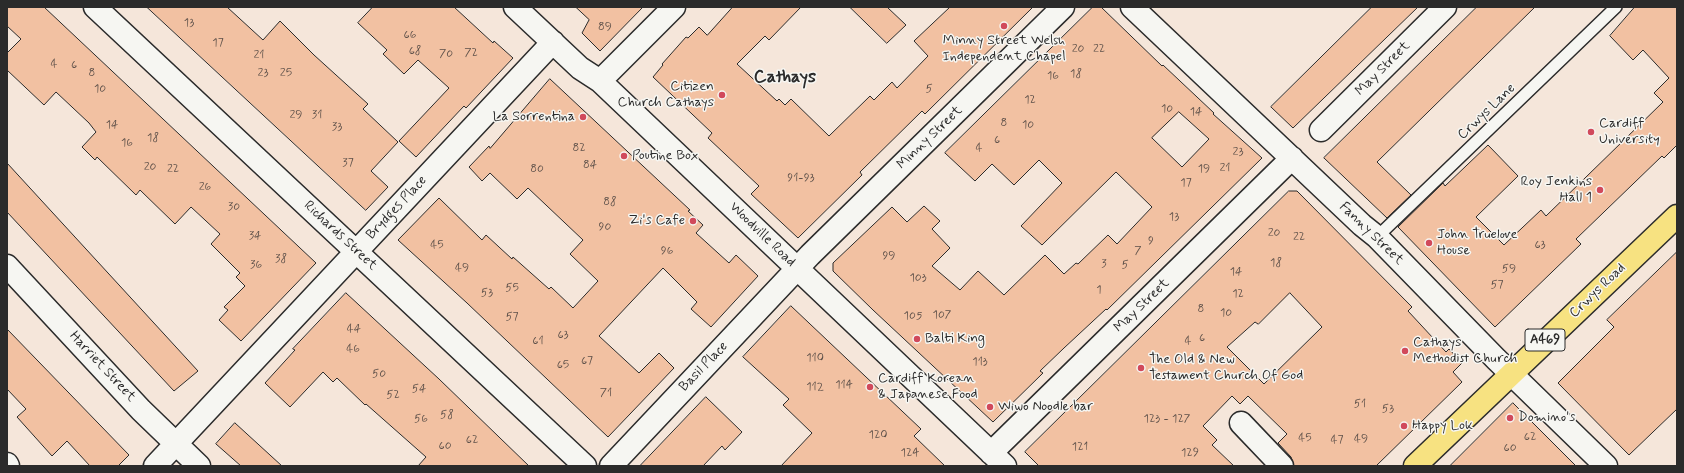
<!DOCTYPE html>
<style>
body{margin:0}
#map{position:relative;width:1684px;height:473px;overflow:hidden;background:#f5e6da;font-family:Mynerve,sans-serif}
canvas{display:block}
.frame{position:absolute;inset:0;border:8px solid #2b2b2b;pointer-events:none}
</style>
<div id="map">
<canvas width="1684" height="473"></canvas>
<div class="frame"></div>
</div>
<script>
const context = document.querySelector('canvas').getContext('2d');
context.lineJoin = 'round';
function paint(path, color) { context.fillStyle = color; context.fill(path, 'evenodd'); }
function stroke(path, color, width, dash) { context.strokeStyle = color; context.lineWidth = width; context.lineCap = dash ? 'butt' : 'round'; context.setLineDash(dash || []); context.stroke(path); }
function write(font, color, halo, rows, align = 'center') {
  context.font = font + ' Mynerve,sans-serif'; context.lineWidth = 3; context.setLineDash([]); context.textBaseline = 'middle'; context.strokeStyle = halo; context.fillStyle = color; for (const [text, x, y, turn = 0] of rows) {
    context.save(); context.translate(x, y); context.rotate((+turn || 0) * Math.PI / 180); context.textAlign = isNaN(turn) ? turn : align; if (halo) context.strokeText(text, 0, 0); context.fillText(text, 0, 0); context.restore();
  }
}
const building = new Path2D(`
 M7,7H44L316,263L241,341L219,320L228,310L224,307L245,286L236,277L240,273L211,244L220,234L191,207L175,224L140,190L136,195L97,157L95,160L82,147L96,132L89,123L56,92L44,105L7,70V53L21,39L7,26Z
 M147,7H227L263,40L280,21L314,55L368,104L363,109L398,142L371,171L388,187L366,210Z
 M373,7H454L493,43L494,41L513,58L466,108L464,106L416,157L399,141L449,88L418,60L404,74L383,54L387,50L358,23Z
 M576,7H643L600,51L582,33L589,20Z
 M733,7H801L769,40L765,36L737,64L777,101L779,99L785,105L791,99L829,136L870,96L874,100L892,82L897,88L928,56L914,41L950,7H1033L925,114L922,111L860,172L862,175L798,238L751,194L759,186L708,138L712,133L653,77L663,65L662,64L686,37L688,38L699,27L707,35Z
 M850,7H887L906,25L887,43Z
 M1093,7H1101L1162,66L1163,65L1214,113L1213,114L1262,158L1107,310L1106,309L1064,348L1040,371L1043,373L993,422L873,310L833,271V263L892,207L907,222L924,206L940,221L932,229L950,248L932,266L960,290L978,271L1004,295L1045,255L1064,274L1076,263L1078,264L1108,235L1117,244L1152,207L1116,172L1042,245L1021,226L1062,183L1039,160L1014,185L992,164L975,181L945,153ZM1179,112L1209,139L1182,167L1152,138Z
 M1372,7H1418L1293,128L1271,107Z
 M1477,7H1535L1377,162L1411,195L1387,218L1324,158Z
 M1635,7H1677V145L1664,158L1662,156L1576,239L1581,244L1495,327L1398,227L1443,183L1445,186L1488,145L1518,176L1476,217L1504,245L1541,210L1546,216L1663,102L1654,93L1669,78L1643,50L1633,60L1610,36Z
 M550,79L690,210L688,211L703,225L696,233L729,263L736,255L758,276L711,327L691,309L697,302L663,268L599,336L639,373L659,353L674,368L608,437L467,303L398,240L439,198L482,240L486,235L512,259L513,257L549,289L551,287L573,308L598,281L570,254L583,240L528,188L517,199L490,173L482,181L469,167L489,146L490,148Z
 M7,163L198,371L174,391L7,212Z
 M1289,191H1297L1412,307L1408,311L1446,352L1449,349L1462,363L1453,372L1462,382L1376,466H1294L1291,457L1278,443L1287,434L1248,396L1240,404L1232,396L1203,426L1217,440L1212,445L1234,466H1039L1025,452ZM1290,293L1322,327L1264,384L1227,347L1255,322L1258,324Z
 M1677,252V409L1629,455L1558,383L1614,327L1607,320Z
 M346,293L439,379L529,466H418L426,457L366,404L365,405L337,378L333,382L323,372L290,407L265,383L295,350L293,349Z
 M791,306L921,429L914,436L945,466H781L812,433L783,405L789,399L743,357Z
 M7,329L129,455L118,466H90L67,441L52,456L17,417L26,409L7,389Z
 M706,397L742,432L725,450L722,446L703,466H640Z
 M1513,403L1576,466H1450Z
 M235,423L282,466H241L216,444Z`);
paint(building, '#f2c1a2');
stroke(building, '#2b2b2b', 1);
const lane = new Path2D(`
 M1377,237L1616,7`);
const street = new Path2D(`
 M95,7L585,466
 M515,7L580,68L600,81L1005,466
 M1132,7L1362,225L1377,237L1496,359L1606,466
 M600,81L674,7
 M1321,130L1445,7
 M7,266L141,410L199,466
 M1241,423L1282,466
 M991,453L1292,158
 M7,464L8,466
 M155,466L553,42
 M611,466L810,255L1063,7`);
const primary = new Path2D(`
 M1415,466L1677,216`);
stroke(lane, '#2b2b2b', 14);
stroke(street, '#2b2b2b', 25);
stroke(primary, '#2b2b2b', 25);
stroke(lane, '#f6f6f2', 11);
stroke(street, '#f6f6f2', 22);
stroke(primary, '#f7e281', 22);
for (const [x, y, r, color] of [
 [1004,26,4,"#d1495b"],
 [722,95,4,"#d1495b"],
 [583,117,4,"#d1495b"],
 [1591,132,4,"#d1495b"],
 [624,156,4,"#d1495b"],
 [1600,190,4,"#d1495b"],
 [693,221,4,"#d1495b"],
 [1429,243,4,"#d1495b"],
 [917,339,4,"#d1495b"],
 [1405,351,4,"#d1495b"],
 [1141,368,4,"#d1495b"],
 [870,387,4,"#d1495b"],
 [990,407,4,"#d1495b"],
 [1510,418,4,"#d1495b"],
 [1404,426,4,"#d1495b"]
]) { const dot = new Path2D(); dot.arc(x, y, r, 0, 2 * Math.PI); context.fillStyle = color; context.fill(dot); stroke(dot, '#f6f6f2', 1.5); }
write('12px', '#5d5049', null, [
 ["13",189,23],
 ["89",605,27],
 ["66",410,35],
 ["17",218,43],
 ["20",1078,49],
 ["22",1099,49],
 ["68",415,51],
 ["72",471,53],
 ["70",446,54],
 ["21",259,55],
 ["4",54,64],
 ["6",74,65],
 ["8",92,73],
 ["23",263,73],
 ["25",286,73],
 ["18",1076,74],
 ["16",1053,76],
 ["10",100,89],
 ["5",929,89],
 ["12",1030,100],
 ["10",1167,109],
 ["14",1196,112],
 ["29",296,115],
 ["31",317,115],
 ["8",1004,123],
 ["14",112,125],
 ["10",1028,125],
 ["33",337,127],
 ["18",153,138],
 ["6",997,140],
 ["16",127,143],
 ["82",579,148],
 ["4",979,148],
 ["23",1238,152],
 ["37",348,163],
 ["84",590,165],
 ["20",150,167],
 ["21",1225,168],
 ["22",173,169],
 ["80",537,169],
 ["19",1204,169],
 ["91-93",801,178],
 ["17",1186,183],
 ["26",205,187],
 ["88",610,202],
 ["30",234,207],
 ["13",1174,217],
 ["90",605,227],
 ["20",1274,233],
 ["34",255,236],
 ["22",1299,237],
 ["9",1151,241],
 ["45",437,245],
 ["63",1540,245],
 ["96",667,251],
 ["7",1138,251],
 ["99",889,256],
 ["38",281,259],
 ["18",1276,263],
 ["3",1104,264],
 ["36",256,265],
 ["5",1125,265],
 ["49",462,268],
 ["59",1509,269],
 ["14",1236,272],
 ["103",918,278],
 ["57",1497,285],
 ["55",512,288],
 ["1",1099,290],
 ["53",487,293],
 ["12",1238,294],
 ["8",1201,309],
 ["10",1226,313],
 ["107",942,315],
 ["105",913,316],
 ["57",512,317],
 ["44",354,329],
 ["63",563,335],
 ["6",1202,338],
 ["61",538,341],
 ["4",1188,341],
 ["46",353,349],
 ["110",815,358],
 ["67",587,361],
 ["113",980,362],
 ["65",563,365],
 ["50",379,374],
 ["114",844,385],
 ["112",815,387],
 ["54",419,389],
 ["71",606,393],
 ["52",393,395],
 ["51",1360,404],
 ["53",1388,409],
 ["58",447,415],
 ["56",421,419],
 ["123 - 127",1167,419],
 ["120",878,435],
 ["62",1530,437],
 ["45",1305,438],
 ["49",1361,439],
 ["62",472,440],
 ["47",1337,440],
 ["60",445,446],
 ["121",1080,447],
 ["60",1510,448],
 ["124",910,453],
 ["129",1190,453]
]);
for (const [x, y, w] of [
 [1545,340,40]
]) { const box = new Path2D(); box.roundRect(x - w / 2, y - 11, w, 22, 3); context.fillStyle = '#f6f6f2'; context.fill(box); stroke(box, '#2b2b2b', 1); }
write('bold 13px', '#2b2b2b', null, [
 ["A469",1545,340]
]);
write('14px', '#2b2b2b', '#f6f6f2', [
 ["Minny Street Welsh",1004,41,"center"],
 ["Independent Chapel",1004,57,"center"],
 ["Citizen",714,87,"right"],
 ["Church Cathays",714,103,"right"],
 ["La Sorrentina",575,117,"right"],
 ["Cardiff",1599,124],
 ["University",1599,140],
 ["Poutine Box",632,156],
 ["Roy Jenkins",1592,182,"right"],
 ["Hall 1",1592,198,"right"],
 ["Zi's Cafe",685,221,"right"],
 ["John Truelove",1437,235],
 ["House",1437,251],
 ["Balti King",925,339],
 ["Cathays",1413,343],
 ["Methodist Church",1413,359],
 ["The Old & New",1149,360],
 ["Testament Church Of God",1149,376],
 ["Cardiff Korean",878,379],
 ["& Japanese Food",878,395],
 ["Wiwo Noodle bar",998,407],
 ["Domino's",1518,418],
 ["Happy Lok",1412,426]
], 'left');
write('14px', '#2b2b2b', '#f6f6f2', [
 ["May Street",1383,69,-45],
 ["Crwys Lane",1487,112,-44],
 ["Minny Street",930,138,-44],
 ["Brydges Place",397,208,-47],
 ["Fanny Street",1371,234,44],
 ["Woodville Road",762,235,44],
 ["Richards Street",340,236,43],
 ["Crwys Road",1598,291,-44],
 ["May Street",1142,306,-44],
 ["Harriet Street",102,367,47],
 ["Basil Place",704,367,-46]
]);
write('bold 18px', '#2b2b2b', '#f6f6f2', [
 ["Cathays",785,78]
]);
</script>
